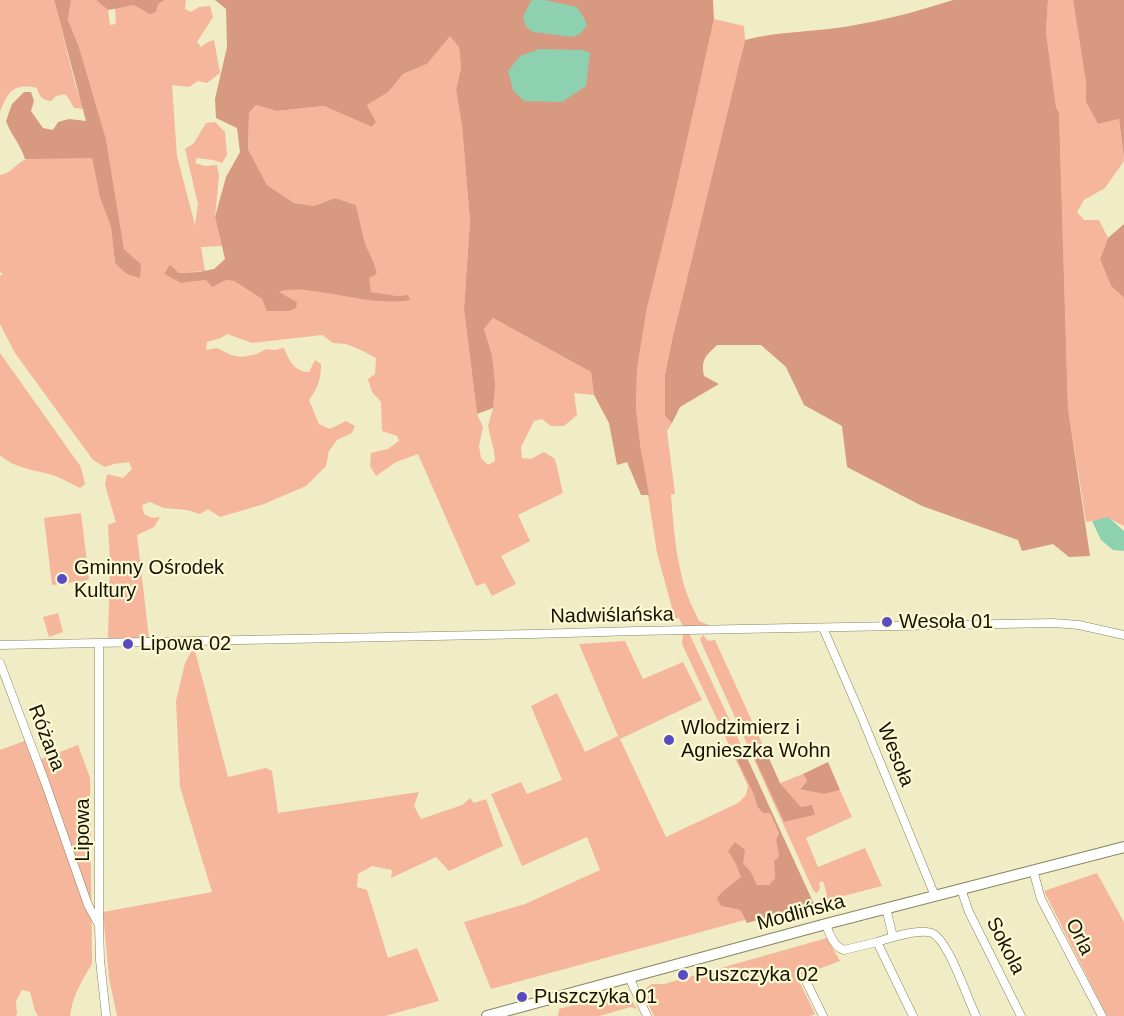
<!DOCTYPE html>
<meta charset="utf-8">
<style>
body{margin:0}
canvas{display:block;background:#f0ecc5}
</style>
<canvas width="1124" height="1016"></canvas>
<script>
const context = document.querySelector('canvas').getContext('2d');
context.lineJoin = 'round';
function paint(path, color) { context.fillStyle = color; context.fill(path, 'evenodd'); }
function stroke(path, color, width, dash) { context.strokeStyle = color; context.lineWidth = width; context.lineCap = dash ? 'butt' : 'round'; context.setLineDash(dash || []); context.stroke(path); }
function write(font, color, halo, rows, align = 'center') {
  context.font = font + ' Helvetica,sans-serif'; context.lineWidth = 4.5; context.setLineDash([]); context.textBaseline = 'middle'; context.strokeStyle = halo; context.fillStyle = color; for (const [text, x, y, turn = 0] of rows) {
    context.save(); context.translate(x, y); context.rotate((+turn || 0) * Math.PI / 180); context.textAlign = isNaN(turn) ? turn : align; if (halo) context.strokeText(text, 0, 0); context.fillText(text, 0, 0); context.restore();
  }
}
paint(new Path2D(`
 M0,0H54L76,87L84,109L74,108L69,99L65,94L56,96L51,101C42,100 39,96 37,88C14,83 8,91 0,112Z
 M71,0H96L108,10L110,25L116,24L115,8L134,5L158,4L165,0H185L186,1L185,9L191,12L199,7L210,6L213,17L197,42L201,47L208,42L214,40L220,73L207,83L198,81L189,87L172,85L177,156L195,225L198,204L185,149L194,143L206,123L215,122L225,132L227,155L222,163L213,160L197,158L195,163L205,166L217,165L219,176L215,217L222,246L201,247L205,271L179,273L170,264L164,274L181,283L206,280H226L234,281L262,299L297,302L279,292L294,288L372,300L407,295L398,296L371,292L368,277L377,274L374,263L365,245L356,205L335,198L314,206L294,203L267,185L248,149L249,113L256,105L278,111L324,106L372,127L376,122L367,105L387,92L403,74L427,64L450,35L459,47L461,68L456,90L462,126L470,221L464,309L477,414L483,427L479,446L481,458L488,465L495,461L494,451L488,426L493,408L492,355L484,329L493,318L591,372L594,395L574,393L577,415L564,426H551L542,419L534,421L521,447L522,458L531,459L544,452L555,459L563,493L518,515L530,541L501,556L516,584L492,596L485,583L476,586L418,454L396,462L376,476L370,466L371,453L388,449L399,441L397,436L382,431L381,402L372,392L368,379L375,374L376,358L363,351L346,344L333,343L322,335L252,343L227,334L221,338L207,342L206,350L217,348L231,355L242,357L257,354L266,349L274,350L284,348C289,360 294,372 309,372L315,360L321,364C321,379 318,388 309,400L319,424L330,429L346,421L355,426L352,433L337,440L329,451L326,466L306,486L264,504L220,517L208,509L200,514L187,510L164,508L150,502L142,505L144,514L152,518L160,517L154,527L137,535L149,638H108L110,561L108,525L116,522L105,485L107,474L123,478L132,469L129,462L114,464L105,467L93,460L15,353L0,324V276L3,274L0,272V175C10,174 15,165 24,160C32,156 79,158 92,158L100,198L111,227L115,263L141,264L124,249L106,139L79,47L68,20Z
 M1048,0H1073L1086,83V102L1098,124L1119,119L1124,161L1105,188L1084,200L1077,212L1084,220H1099L1108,238L1100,259L1111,286L1124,298V526L1108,518L1086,522L1068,408L1059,113L1056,107L1046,32Z
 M714,19L744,26L745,40L672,340L665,375V416L672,423L667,431L675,494H671C673,521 675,548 681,573C684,590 692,606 699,621L709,625L728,626L685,627L682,625L679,618L675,619L657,553L641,450L636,409L637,369L647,308Z
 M0,353L81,467L85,484L80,488C70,483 60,477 49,474C33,470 12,467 0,455Z
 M81,513L89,580L52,585L44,518Z
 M58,613L63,632L49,637L43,617Z
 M683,634H688L690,635L743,749L735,752L754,795L757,806L770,812L779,833L776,840L779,856L774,861L775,878L769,885H757L751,872L743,863L735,862L742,877L723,891L721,906L740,910L745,920L491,989L464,922L525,904L600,870L587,837L522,866L491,794L521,782L527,794L562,780L531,706L557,693L585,752L618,736L579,644L625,641L643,679L683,662L702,700L620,739L666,837L738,803L746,795L748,786L682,644Z
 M703,635L708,641L715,640L767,754L756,759L784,822L815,815L801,807L780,783L803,774L807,781L800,788L824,794L840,790L852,817L806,838L818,867L865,848L882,886L820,902V899L825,897L827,894L823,881L819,883L820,888L818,892L816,893L813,890L701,642L700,639Z
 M194,647L228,777L266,768L272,771L278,813L419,792L414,806L421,819L462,805L470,798L474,803L486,799L503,846L449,871L436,857L391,878L392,870L372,866L358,874L357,887L367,890L388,958L417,948L439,1001L385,1016H117L109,978L103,912L212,892L180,787L176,701L185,663Z
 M27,740L39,760L78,745L90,778L92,964C82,980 72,997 70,1016H38L35,1011L30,992L22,990L16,1001L17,1014L15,1016H0V750Z
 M1097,873L1124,922V1016H1107L1044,891Z
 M827,938L840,961L797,977L815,1014L810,1016H654L642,991L652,984H664Z
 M625,990L637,1009L631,1007L599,1016H558L559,1009Z`), '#f5b69c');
paint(new Path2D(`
 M54,0H71L68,20L79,47L106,139L124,249L141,264L140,278L127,274L115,263L111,227L100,198L92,158L25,159C21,145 11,135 6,121L12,104L24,92H31L34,101L31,111L43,128L53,130L58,122L69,119L86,121Z
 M96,0H165L158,4L156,12L150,14L134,5L108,10Z
 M215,0H713L714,19L675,193L647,308L637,369L636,409L641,450L649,495H641L627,462L617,465L609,423L594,395L591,372L493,318L484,329L492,355L495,385L493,408L477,414L464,309L470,221L462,126L456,90L461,68L459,47L450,36L427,64L403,74L388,92L367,105L376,122L372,127L324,106L277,111L256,105L249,113L248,149L267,185L294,203L314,206L335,198L356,205L365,244L374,263L377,274L369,278L371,292L398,296L408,295L410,300C383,305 353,297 326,293C309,291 296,287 279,292L297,302L296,308L289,311H267L262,299L234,281L226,280L212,287L206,280L181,283L164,274L170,264L179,273L199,272L214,269L225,259L215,217L226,177L240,152L237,128L216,118L215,99L227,47L226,9Z
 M953,0H1048L1046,32L1056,107L1059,113L1068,408L1090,556L1069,557L1053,544L1022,551L1018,540L922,506L847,467L842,426L804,405L786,367L761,345H717C705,357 701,359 704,376L719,384L680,407L672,423L665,416V375L672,340L745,40C779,31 815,32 850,26C885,20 919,11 953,0Z
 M1073,0H1124V159L1119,119L1098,124L1086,102V83Z
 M1124,224V298L1111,286L1100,259L1108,238Z
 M743,749L814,904L747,923L740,910L721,906L717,898L723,891L741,877L735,862L728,851L735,842L745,850L743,863L751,872L757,885H769L775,878L774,861L779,856L776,840L779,833L770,813H763L757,806L754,795L734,753Z
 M767,754L780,783L801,807L812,805L815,815L784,822L755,759Z
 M828,762L840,790L824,794L800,789L807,781L803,774Z`), '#d79980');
paint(new Path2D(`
 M534,0H544L577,7L584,18L587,25L581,33L573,37L533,32L526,27L523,17L531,1Z
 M539,49L583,50L590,53L586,86L562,102L524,101L513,90L508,71L520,56Z
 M1108,517L1124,531V551L1113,550L1101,540L1092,521Z`), '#8ed1b0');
const minor = new Path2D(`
 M823,628L860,713L935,896
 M99,643V924L100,960L106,1016
 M0,645L532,634L637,631L1053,623L1079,625L1124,635
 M0,663L45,782L88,905L98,923
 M1033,870L1041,899L1102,1016
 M961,889L969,912L1021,1016
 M886,908L893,937
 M826,924C829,934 834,947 844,950L877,942L913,1016
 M877,942C890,938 919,928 932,933C949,941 967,998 976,1016
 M629,977L647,1016
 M805,979L823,1016`);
const secondary = new Path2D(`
 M487,1016L826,924L1124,847`);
stroke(minor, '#888460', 9);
stroke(secondary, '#888460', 12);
stroke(minor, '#fff', 8);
stroke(secondary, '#fff', 10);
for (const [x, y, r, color] of [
 [62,579,6,"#584bc3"],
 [887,622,6,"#584bc3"],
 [128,644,6,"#584bc3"],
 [669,740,6,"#584bc3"],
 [683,975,6,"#584bc3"],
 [522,997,6,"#584bc3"]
]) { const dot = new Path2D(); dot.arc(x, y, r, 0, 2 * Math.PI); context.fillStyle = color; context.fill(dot); stroke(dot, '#fdf9d2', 2); }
write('20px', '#161406', '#fdf9d2', [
 ["Gminny Ośrodek",74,568],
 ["Kultury",74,591],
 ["Wesoła 01",899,622],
 ["Lipowa 02",140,644],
 ["Wlodzimierz i",681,728],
 ["Agnieszka Wohn",681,751],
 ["Puszczyka 02",695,975],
 ["Puszczyka 01",534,997]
], 'left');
write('20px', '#161406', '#fdf9d2', [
 ["Nadwiślańska",612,616,-1],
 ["Różana",46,738,69],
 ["Wesoła",895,755,68],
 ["Lipowa",83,830,-90],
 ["Modlińska",801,913,-15],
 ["Orla",1079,937,63],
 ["Sokola",1005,946,63]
]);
</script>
